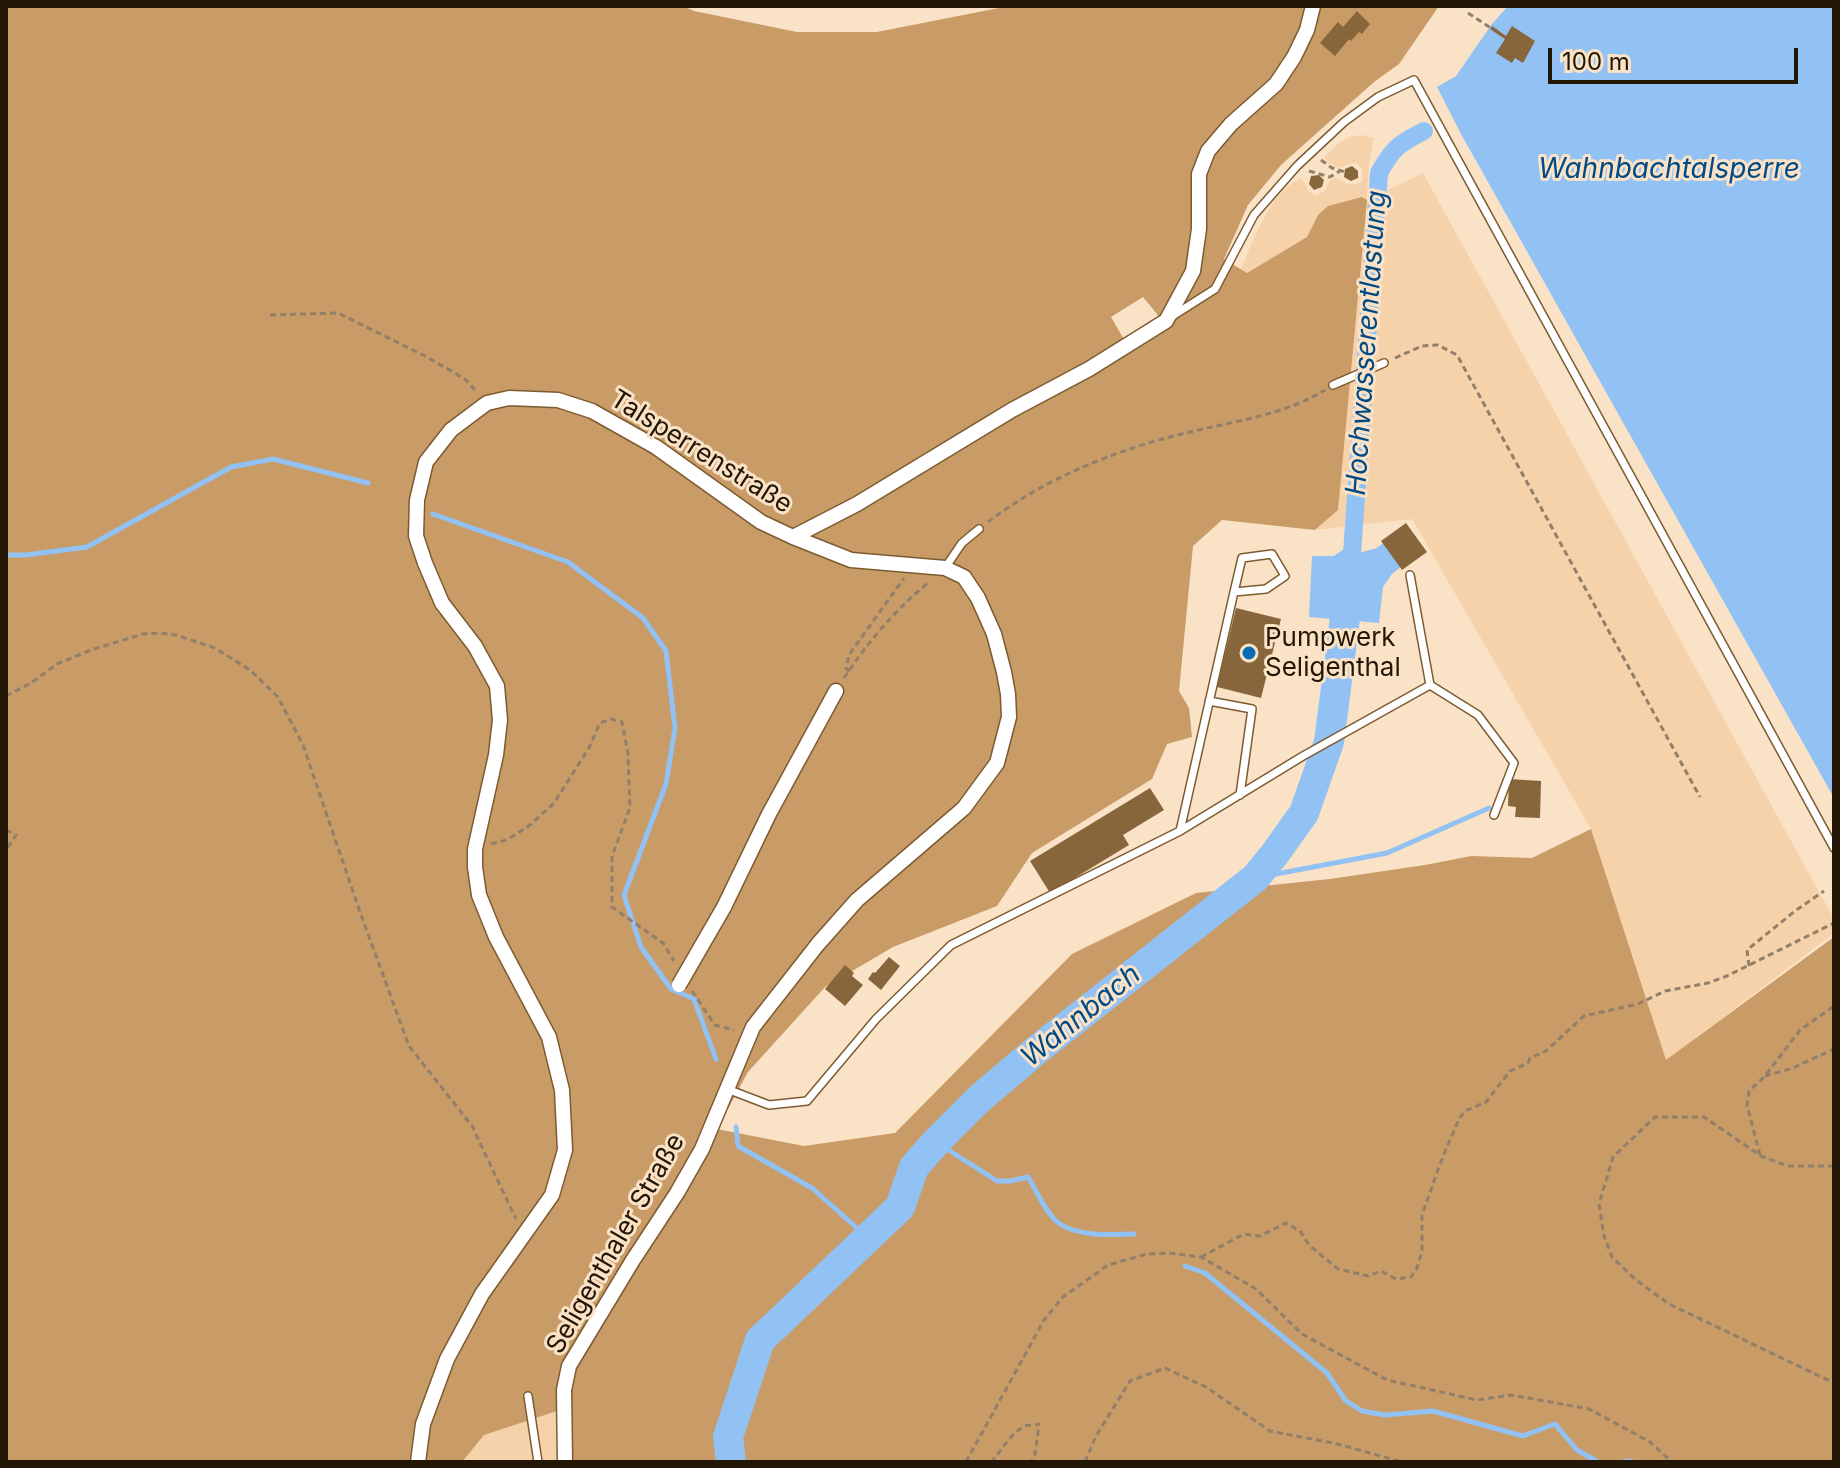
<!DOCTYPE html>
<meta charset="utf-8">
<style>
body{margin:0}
#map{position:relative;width:1840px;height:1468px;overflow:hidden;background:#fae2c7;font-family:Inter,sans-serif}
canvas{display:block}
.frame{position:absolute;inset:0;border:8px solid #241605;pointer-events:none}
.scale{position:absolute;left:1548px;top:48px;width:250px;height:36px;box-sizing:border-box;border:4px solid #241605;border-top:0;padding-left:10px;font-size:24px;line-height:28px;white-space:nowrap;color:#241605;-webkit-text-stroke:6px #fae2c7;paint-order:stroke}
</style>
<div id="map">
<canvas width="1840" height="1468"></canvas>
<div class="frame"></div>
<div class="scale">100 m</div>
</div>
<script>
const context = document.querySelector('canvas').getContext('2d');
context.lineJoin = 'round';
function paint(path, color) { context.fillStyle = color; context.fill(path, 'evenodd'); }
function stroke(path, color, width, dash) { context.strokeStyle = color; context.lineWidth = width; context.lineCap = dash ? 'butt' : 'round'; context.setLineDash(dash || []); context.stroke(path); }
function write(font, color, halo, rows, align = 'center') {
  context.font = font + ' Inter,sans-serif'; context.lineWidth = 6; context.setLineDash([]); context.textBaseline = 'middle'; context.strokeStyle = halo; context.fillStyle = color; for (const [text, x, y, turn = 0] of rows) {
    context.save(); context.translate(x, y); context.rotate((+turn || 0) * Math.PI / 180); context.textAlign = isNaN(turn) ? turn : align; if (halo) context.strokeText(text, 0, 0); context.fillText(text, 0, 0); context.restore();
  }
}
paint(new Path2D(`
 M1361,135L1374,138L1369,163L1367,200L1423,173L1834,919V933L1666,1061L1591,829L1412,519L1315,530L1338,510L1318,215L1307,237L1247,273L1241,269C1253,241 1271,189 1302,178L1309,192L1316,195L1325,191L1329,182L1334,177C1345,182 1350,189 1362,181V169C1353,158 1352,165 1342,167C1339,168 1336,167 1333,167V164H1329L1324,158C1337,145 1342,137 1361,135Z
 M564,1408L562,1462H462L484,1435Z`), '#f6d2aa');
paint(new Path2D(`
 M6,6H683L694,11L797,32H877L1009,6H1439L1399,64L1374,82L1281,165L1248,205L1224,259L1247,273L1307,237L1318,215L1328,206L1362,197L1367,200L1338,510L1315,530L1222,520L1193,546L1179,691L1189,708L1192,737L1167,744L1152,779L1032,853L997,906L893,947L825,987L748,1072L717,1129L804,1146L895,1133L1072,954L1196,893L1330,879L1425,865L1471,856L1532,858L1591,829L1666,1060L1834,937V1462H565L563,1409L484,1435L462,1462H6ZM1143,297L1157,314L1161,323L1126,343L1111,317Z`), '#c89b67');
paint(new Path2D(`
 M1508,6H1834V798L1461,134L1437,87L1456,76L1492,24Z
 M1345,528H1359V553L1384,546L1398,565L1383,587L1379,623L1309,617L1312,556H1334L1344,549Z`), '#92c1f3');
stroke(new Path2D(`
 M433,514L568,562L643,618L666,651L675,728L666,784L624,895L641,947L671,989L694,999L716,1059
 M6,555H26L87,547L231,467L273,459L368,483
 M1255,878L1387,853L1489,808
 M736,1127L738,1146L812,1188L867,1237
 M936,1142L997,1181H1010L1028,1177C1036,1190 1044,1209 1055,1220C1073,1237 1111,1235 1134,1234
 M1185,1266L1205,1273L1327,1373L1346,1401L1362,1411L1385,1415L1433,1411L1523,1436L1555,1424L1577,1450L1598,1462
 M1624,1462L1631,1461`), '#92c1f3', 5);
stroke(new Path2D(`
 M1352,553L1379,173C1393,148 1398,144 1424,131`), '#92c1f3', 18);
stroke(new Path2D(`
 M731,1462L728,1437L760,1340L900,1207L914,1167L936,1142L980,1098L1038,1049L1255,878L1274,855L1304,813L1329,742L1349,587L1391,556`), '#92c1f3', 30);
paint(new Path2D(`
 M1357,11L1370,24L1362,34L1359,32L1351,41L1349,39L1335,56L1320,43L1338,22L1343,27Z
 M1492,26L1506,36L1512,26L1535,41L1523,63L1515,58L1512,63L1496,53L1505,39L1490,29Z
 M1352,166L1358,171V178L1351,181L1344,177L1345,169Z
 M1319,175L1324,180L1322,187L1314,190L1309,184L1311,176Z
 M1406,523L1427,552L1402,570L1381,541Z
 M1236,608L1281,619L1261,698L1217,687Z
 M1509,779L1541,781L1540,818L1515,817L1516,807L1508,806Z
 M1150,788L1164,810L1123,835L1129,845L1050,893L1030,861Z
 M889,957L900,966L881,990L868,979L873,972L875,973Z
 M845,965L854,973L852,976L863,985L845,1006L825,989Z`), '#88663c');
const service = new Path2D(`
 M1171,317L1215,289L1254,215L1297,166L1344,122L1378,97L1414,80L1834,848
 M1333,385L1384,363
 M945,568L962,543L979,529
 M1410,575L1430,685L1478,715L1514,763L1494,815
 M1209,701L1252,709L1240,795
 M1180,831L1234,592L1242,558L1272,554L1285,576L1266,589L1234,592
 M727,1089L769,1105L807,1101L876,1019L951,945L1180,831L1303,756L1430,685
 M528,1396L538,1462`);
const minor = new Path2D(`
 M793,537L857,504L1012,410L1089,369L1166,321L1193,271L1199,229V174L1208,151L1231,124L1276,84L1294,57L1307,30L1313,6
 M724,907L769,814L836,691
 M418,1462L423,1424L447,1359L482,1294L552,1195L565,1150L562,1090L549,1037L496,937L479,895L475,867V849L496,755L500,720L497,686L475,646L442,603L425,563L416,536L417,500L426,462L451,430L487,403L509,398L558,400L592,411L656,447L761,522L793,537L851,560L945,568L964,577L978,598L994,634L1004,672L1008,694L1009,717L997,763L964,808L857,900L818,944L753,1027L702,1149L677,1193L633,1260L569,1366L564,1390L565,1462`);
stroke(service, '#7d5b31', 10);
stroke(minor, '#7d5b31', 17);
stroke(new Path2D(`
 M1468,13L1491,28
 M1321,160L1332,168L1345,172
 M1309,171L1330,177L1340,171
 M270,315L338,313L425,356L465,379L477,392
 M1395,358L1422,346L1438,345L1457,355L1700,797
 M988,522C1045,478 1120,448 1190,432C1235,421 1284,415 1325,390
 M849,672L846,668L849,655L904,578
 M844,678C868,642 895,610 929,582
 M6,696L31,683L57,664L91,650L143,634L160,633L176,635L215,648L250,670L278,697L303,745L360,912L409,1046L472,1126L516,1219
 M6,830L16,835L6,850
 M491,844L507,840L530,825L554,803L589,748L600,723L611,719L622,722L628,754L630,808L612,856V907L663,943L674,961
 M1749,966L1747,950L1795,911L1824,891
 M692,991L715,1025L734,1030
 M1765,1076L1793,1068L1834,1049
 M1760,1155L1747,1105L1749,1091L1765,1076L1800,1030L1834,1006
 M1834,1166H1788L1761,1156L1704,1117H1655L1613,1157L1599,1204L1604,1236L1612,1257L1636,1280L1669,1304L1834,1383
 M1201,1257L1244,1234L1260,1236L1286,1223L1300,1231L1309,1245L1338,1269L1368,1276L1381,1271L1396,1279L1411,1277L1417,1268L1422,1251V1215L1440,1164L1459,1119L1465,1111L1486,1102L1510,1071L1528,1063L1530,1058L1546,1051L1584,1016L1638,1004L1665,991L1708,983L1727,976L1834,923
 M966,1462L1044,1320L1063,1297L1108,1265L1147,1254L1170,1253L1201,1257L1256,1289L1302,1334L1387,1380L1477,1400L1511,1395L1589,1409L1650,1442L1672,1462
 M991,1462C1002,1451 1010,1433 1025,1426C1027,1425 1037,1425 1039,1424L1035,1454L1031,1462
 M1085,1462L1096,1436L1130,1381L1165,1368L1206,1387L1270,1431L1338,1444L1402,1462`), '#927f69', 3, [6, 4]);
stroke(service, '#fff', 7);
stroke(minor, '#fff', 14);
const minorBridge = new Path2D(`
 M679,985L724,907`);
stroke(minorBridge, '#7d5b31', 17, []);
stroke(minorBridge, '#fff', 14);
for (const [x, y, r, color] of [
 [1249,653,8,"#0a6bb7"]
]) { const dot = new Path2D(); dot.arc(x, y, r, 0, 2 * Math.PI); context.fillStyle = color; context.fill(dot); stroke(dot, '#fae2c7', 3); }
write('26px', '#241605', '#fae2c7', [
 ["Talsperrenstraße",701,452,32],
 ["Seligenthaler Straße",616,1244,-60]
]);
write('26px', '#241605', '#fae2c7', [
 ["Pumpwerk",1265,638],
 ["Seligenthal",1265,668]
], 'left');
write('italic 28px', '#004a85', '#fae2c7', [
 ["Wahnbachtalsperre",1669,170],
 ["Hochwasserentlastung",1367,343,-86],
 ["Wahnbach",1081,1016,-39]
]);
</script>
